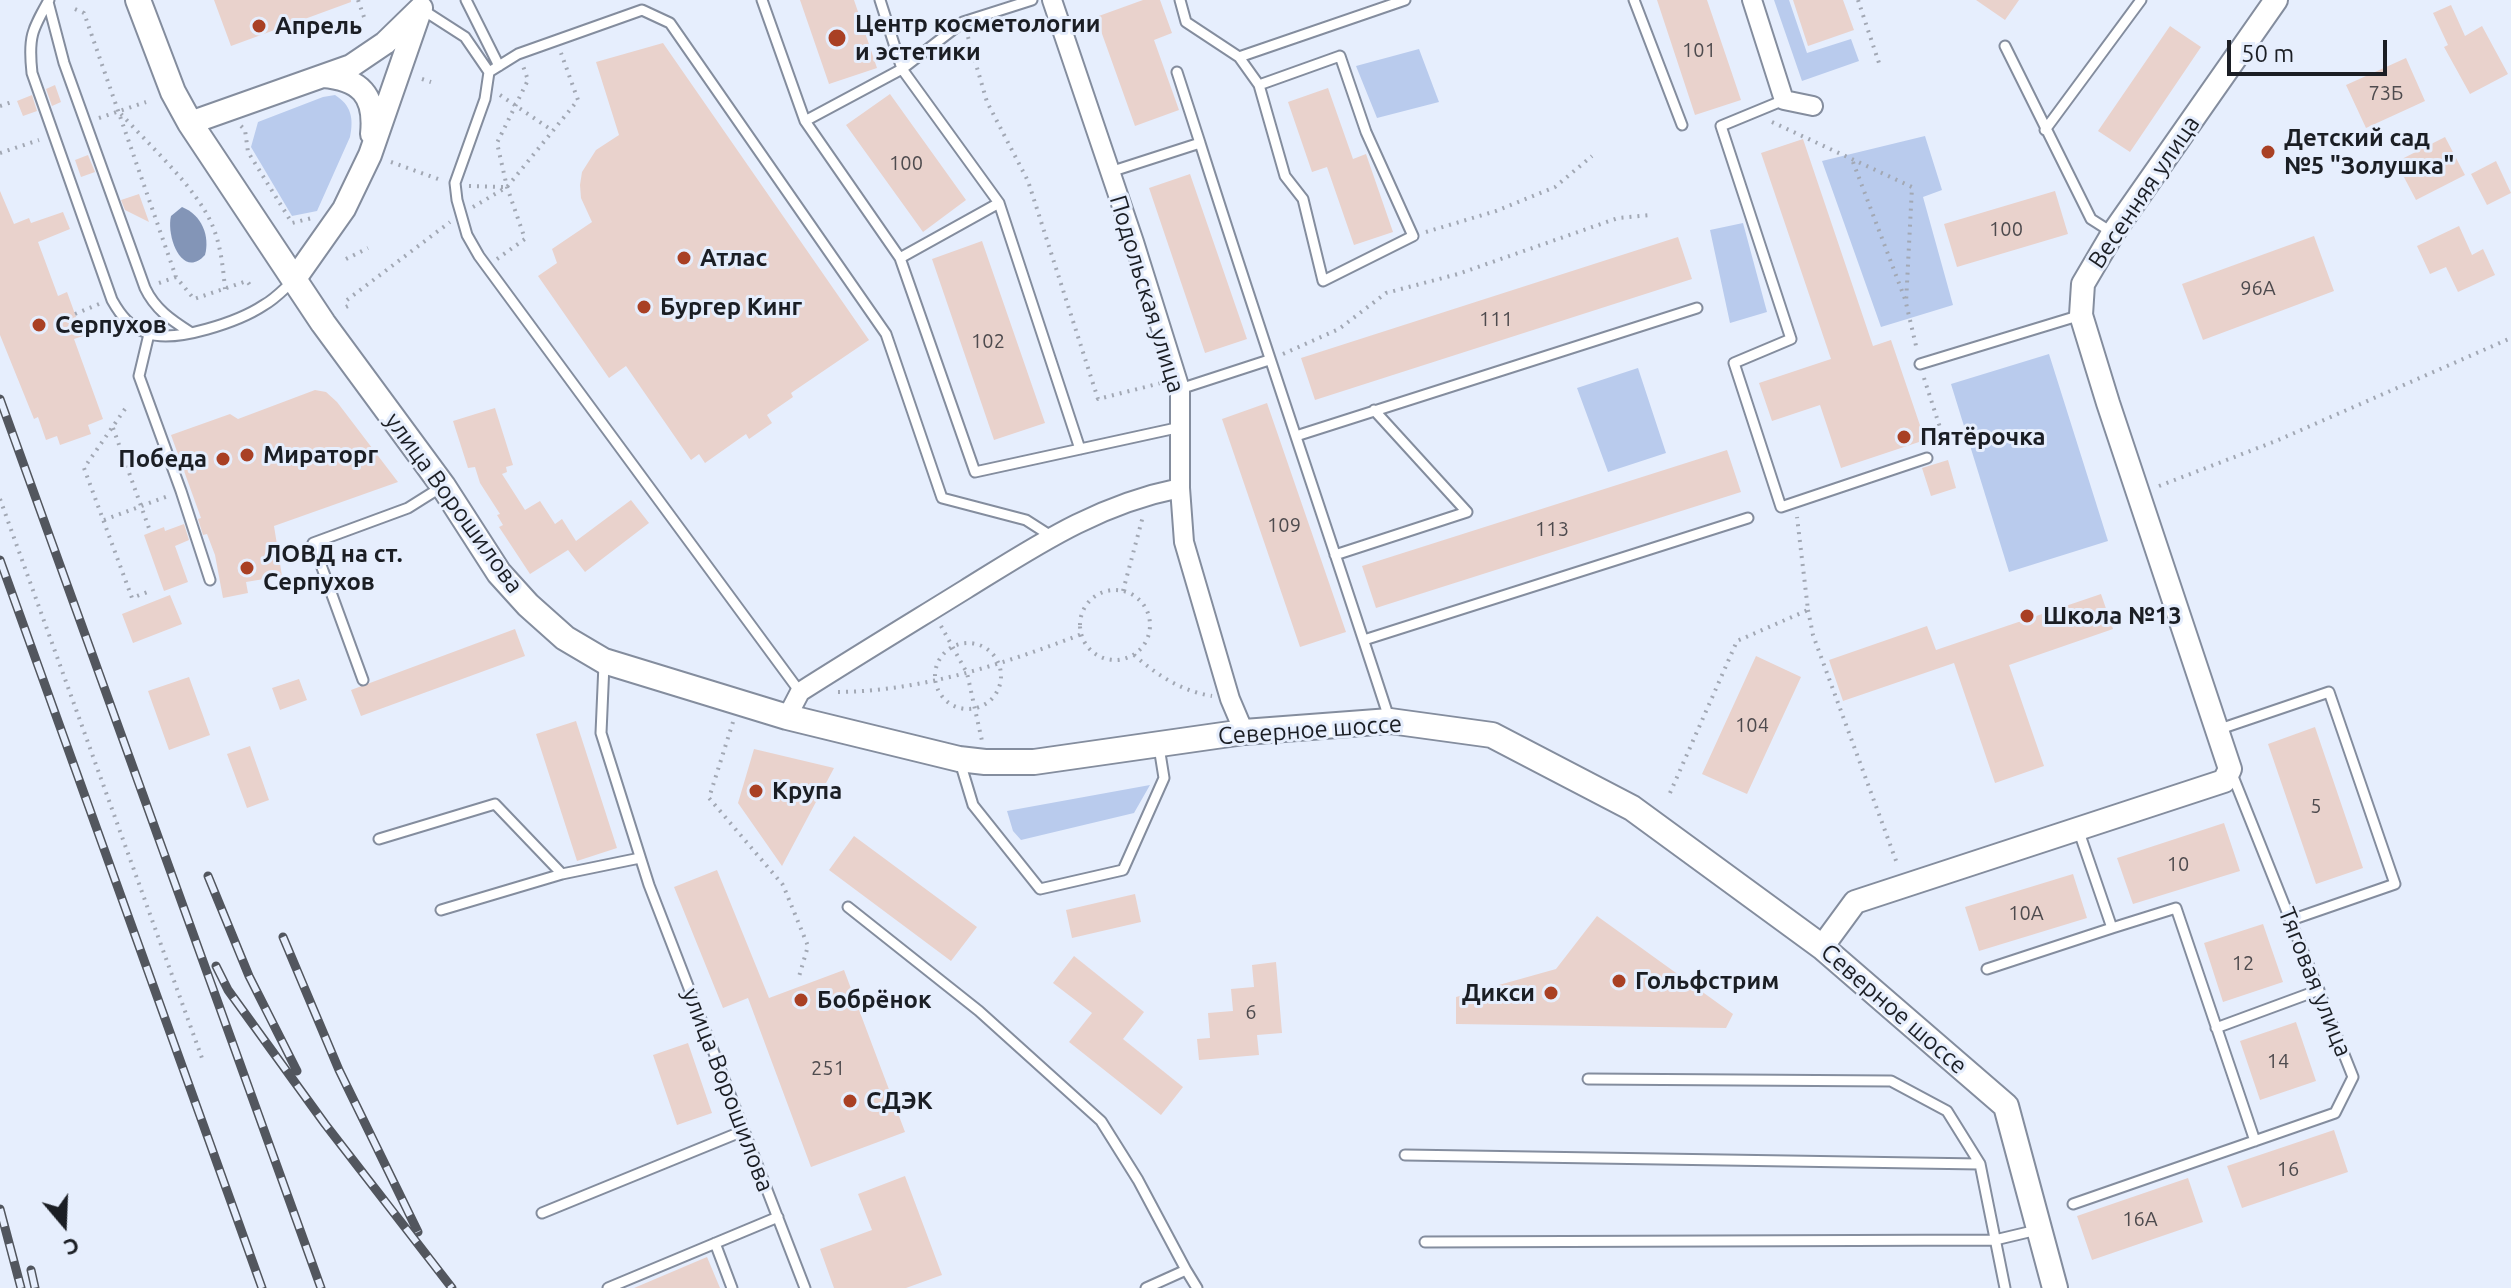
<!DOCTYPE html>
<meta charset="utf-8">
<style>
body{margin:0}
#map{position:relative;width:2511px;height:1288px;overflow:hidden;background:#e6eefd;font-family:Ubuntu,sans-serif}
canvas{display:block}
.north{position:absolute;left:24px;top:1184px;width:80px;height:80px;-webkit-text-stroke:6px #e6eefd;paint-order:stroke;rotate:161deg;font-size:22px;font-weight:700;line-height:32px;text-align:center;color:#1b1e24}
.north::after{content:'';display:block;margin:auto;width:28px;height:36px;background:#1b1e24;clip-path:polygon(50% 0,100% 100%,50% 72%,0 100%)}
.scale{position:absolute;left:2227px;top:40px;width:160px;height:36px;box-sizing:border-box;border:4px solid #1b1e24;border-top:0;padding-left:10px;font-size:24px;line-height:28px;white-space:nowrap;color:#1b1e24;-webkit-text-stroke:6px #e6eefd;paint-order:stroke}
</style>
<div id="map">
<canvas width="2511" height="1288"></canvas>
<div class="north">С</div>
<div class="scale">50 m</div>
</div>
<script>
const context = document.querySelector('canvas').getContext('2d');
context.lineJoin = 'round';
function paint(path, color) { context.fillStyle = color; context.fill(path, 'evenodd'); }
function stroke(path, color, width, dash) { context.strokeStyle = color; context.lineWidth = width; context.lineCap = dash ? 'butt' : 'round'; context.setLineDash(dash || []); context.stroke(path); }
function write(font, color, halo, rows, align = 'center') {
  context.font = font + ' Ubuntu,sans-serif'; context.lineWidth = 6; context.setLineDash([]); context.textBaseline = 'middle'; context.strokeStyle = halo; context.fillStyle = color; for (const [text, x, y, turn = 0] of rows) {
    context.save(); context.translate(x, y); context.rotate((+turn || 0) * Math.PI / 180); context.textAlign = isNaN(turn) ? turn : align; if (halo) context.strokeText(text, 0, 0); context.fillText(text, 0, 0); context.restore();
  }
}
paint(new Path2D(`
 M1774,0H1789L1807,53L1851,39L1859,61L1802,81Z
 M1419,49L1439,102L1377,118L1356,66Z
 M335,95C351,105 354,118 350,137L317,211L292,216L251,147L258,122L323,97Z
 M1925,136L1942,190L1923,197L1953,305L1881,327L1822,161Z
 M1743,223L1767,312L1730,323L1710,230Z
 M2049,354L2108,541L2009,572L1951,384Z
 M1638,368L1666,453L1608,472L1577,388Z
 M1150,785L1134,813L1021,840L1013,831L1007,811Z`), '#b9cbed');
paint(new Path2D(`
 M182,207C202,215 210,236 205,255C182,280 166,236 171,216Z`), '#8395b7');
paint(new Path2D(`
 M214,0H351V2L231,46Z
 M800,0H854L877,68L829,84Z
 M1143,0H1160L1172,33L1154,40L1179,110L1135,126L1096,17Z
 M1657,0H1707L1741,100L1695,115Z
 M1793,0H1843L1854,30L1808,46Z
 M1976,0H2019L2005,20Z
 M2451,5L2465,36L2482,26L2508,74L2470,94L2444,47L2448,45L2433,13Z
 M2170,26L2201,47L2130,152L2098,131Z
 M663,43L869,340L791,393L793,397L767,415L772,423L749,439L746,434L705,463L699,454L691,460L626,366L609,378L538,276L557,263L552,249L592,222L581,198L580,185L582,172L596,150L619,135L596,62Z
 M2406,58L2425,101L2366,128L2346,85Z
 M55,85L61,102L52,106L46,89Z
 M1328,88L1353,159L1366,154L1393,232L1354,245L1327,167L1312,172L1288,102Z
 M890,94L966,200L923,232L846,125Z
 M32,95L37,111L23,116L17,101Z
 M2445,137L2465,175L2416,200L2396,162Z
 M1803,139L1873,346L1891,340L1925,440L1841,468L1820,405L1772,421L1759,383L1831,359L1761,153Z
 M88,155L95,172L81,177L75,160Z
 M2496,161L2511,193L2487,205L2471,174Z
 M1190,174L1247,339L1205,353L1149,188Z
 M0,191L14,224L29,218L31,223L63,212L70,229L38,242L58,296L67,292L83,336L74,339L103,419L88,425L91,434L60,445L57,436L46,440L38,417L34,419L0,335Z
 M2055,191L2068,234L1957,267L1944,224Z
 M139,194L149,222L125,210L121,200Z
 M2459,226L2472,255L2483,249L2495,275L2458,292L2446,267L2430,274L2417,246Z
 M2314,236L2334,291L2203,340L2182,284Z
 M1678,237L1692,279L1315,400L1301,358Z
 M982,241L1045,423L994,440L932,259Z
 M315,390L326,392L337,402L398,482L274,526L282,576L246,582L248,593L223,598L215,555L207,534L203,535L198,519L201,518L171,435L230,414L238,419Z
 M1267,403L1346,632L1300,647L1222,419Z
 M495,408L513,465L506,467L507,472L502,474L525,510L540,501L555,524L562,519L576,541L631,500L649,523L585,572L568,550L530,574L499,527L503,525L497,515L500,514L480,483L475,467L468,468L453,421Z
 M1727,450L1741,492L1376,608L1362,566Z
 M1948,460L1956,488L1931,496L1922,468Z
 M184,524L189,540L175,546L188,582L164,591L144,535L164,527L165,531Z
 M2101,594L2113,629L2009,665L2044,766L1995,783L1954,663L1843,701L1829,660L1927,626L1936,650Z
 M170,595L182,624L133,643L122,614Z
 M515,629L525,656L361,716L351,690Z
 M1756,656L1801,677L1747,794L1702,774Z
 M189,677L210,735L169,750L148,691Z
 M299,679L307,700L280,710L272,688Z
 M576,721L617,848L577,861L536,734Z
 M2315,727L2363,868L2316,884L2268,744Z
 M250,746L269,800L247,808L227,754Z
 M754,749L834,768L782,866L738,803Z
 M2224,823L2240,871L2133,904L2117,858Z
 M854,836L977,927L951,961L829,870Z
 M717,870L769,998L844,970L905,1132L811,1167L748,998L723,1008L674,887Z
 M2073,874L2087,918L1979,951L1965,907Z
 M1135,894L1141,922L1072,938L1066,910Z
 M1597,916L1733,1014L1726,1028L1456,1024V997L1556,969Z
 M2263,924L2283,982L2223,1002L2204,943Z
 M1074,956L1144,1012L1123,1039L1183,1087L1161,1115L1069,1042L1092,1013L1053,983Z
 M1276,962L1282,1033L1257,1035L1259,1055L1199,1060L1197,1039L1210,1038L1208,1013L1233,1011L1231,989L1254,987L1252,965Z
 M2296,1022L2316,1081L2260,1100L2240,1041Z
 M688,1043L712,1113L677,1125L653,1055Z
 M2334,1130L2348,1172L2242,1208L2227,1166Z
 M905,1176L942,1275L906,1288H834L820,1249L872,1230L858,1194Z
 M2188,1178L2203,1222L2092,1260L2077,1216Z
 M707,1257L720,1288H634Z`), '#e9d2cc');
const service = new Path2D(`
 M49,0C32,30 28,37 32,73L112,300C121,316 129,326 147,333C175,344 240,321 264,305C275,299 284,289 293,281
 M466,0L499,66
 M762,0L805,121L900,258L975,472L1181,427
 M880,0L902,69L999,203L1080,449
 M1180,0L1186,22L1239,57L1405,0
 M1634,0L1682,125
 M48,2L64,63L145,288C155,309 171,320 190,332
 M423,10L465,37L489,72L485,99L455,183L457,200L467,235L479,256L800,692
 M2005,46L2091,219L2113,233
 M1239,57L1259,85L1285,176L1303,199L1323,281L1413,236L1366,132L1340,56L1259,85
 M489,72L518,54L642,10L670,23L886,334L942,498L1026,520L1051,536
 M1177,72L1200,143
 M1784,100L1721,126L1791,339L1734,363L1781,507L1927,458
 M805,121L902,69L963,22L1032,0
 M2045,130L2141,0
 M1110,172L1200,143C1261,336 1327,527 1390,721
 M900,258L999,203
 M149,334L139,376L181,491L210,580
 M1920,364L2081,315
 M1180,389L1269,360
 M1296,436L1697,308
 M1335,555L1467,512L1374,410
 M1364,640L1748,518
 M604,664L601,733L649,885L805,1288
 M363,680L313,543L408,508L443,486
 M2217,730L2329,692L2395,884L2291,920
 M960,762L973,805L1040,889L1123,870L1164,778L1159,747
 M379,839L495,804L562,874
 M848,907L979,1011L1101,1121L1138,1180L1186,1270
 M441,910L562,874L640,858
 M2112,928L2176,908L2255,1141
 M1987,969L2112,928L2078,829
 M2216,1028L2319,990
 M1588,1079L1891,1081L1947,1111L1980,1164
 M1405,1155L1980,1164L2005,1288
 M2073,1204L2335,1113L2353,1077L2232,774
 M542,1213L743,1131
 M1425,1242L1995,1240L2037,1230
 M715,1243L732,1288
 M608,1288L778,1217
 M1146,1288L1186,1270L1197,1288`);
const minor = new Path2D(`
 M1052,0L1134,242L1180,389V488L1184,542L1230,699L1244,732
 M1752,0L1784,100L1813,106
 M787,717L800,692C855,657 911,623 966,589C1037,545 1096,505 1180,488`);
const tertiary = new Path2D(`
 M323,76C360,79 376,95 372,134
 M190,123L351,66L385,43L421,8
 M294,280L344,209L370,155L421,8
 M1822,947L1855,902L2224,781L2230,769L2108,403L2081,315L2083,284L2113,233L2276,0`);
const secondary = new Path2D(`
 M138,0L173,92L190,123L323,323L443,486L499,573L528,605L565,638L604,661L787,717L959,759L985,762H1034L1244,732L1390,721L1492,735L1632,808L1822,947L2006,1106L2055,1288`);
stroke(service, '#848d9e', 13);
stroke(minor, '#848d9e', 22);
stroke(tertiary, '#848d9e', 26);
stroke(secondary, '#848d9e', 28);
stroke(new Path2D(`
 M358,0L364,17
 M1858,0L1880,66
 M75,9L84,13L176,277L194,299L247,281L252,288
 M968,37L987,102L1028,181L1098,399L1161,383
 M422,79L431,82
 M500,95L553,131
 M0,106L12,102
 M121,114C149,145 198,189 213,227C221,247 223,267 225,289
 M99,118L146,102
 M1772,122L1912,187L1906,303L1917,350
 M241,126L245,130L248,152L292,223L312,218
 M0,153L39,140
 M391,162L441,180
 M1853,162L1905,299
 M469,186L504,187
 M473,207L507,187L578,100L561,53
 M1426,232L1496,211L1555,187L1592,156
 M346,259L368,248
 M497,259L525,239L507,187L497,143L528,80L523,66
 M159,283L176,277
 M347,300L450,222
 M346,307L350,305
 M75,314L99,304
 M1283,354L1339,329L1386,293L1458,274L1618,218L1651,215
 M1924,378L1944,440L1937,448
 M125,409L84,468L132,598L150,591
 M113,428L150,531
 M2159,486L2276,441L2511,338
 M0,499L203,1061
 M104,520L168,496
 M1080 625a35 35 0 1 1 70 0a35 35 0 1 1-70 0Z
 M1123,591L1143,516
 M1808,610L1813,635L1898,866
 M941,626L967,673L982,741
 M935 676a33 33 0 1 1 66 0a33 33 0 1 1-66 0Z
 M1134,655C1157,675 1181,691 1212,696
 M838,692C923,691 1003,664 1082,634
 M733,722L709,798L783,885L808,946L798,980
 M1670,793L1737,641L1808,610L1797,517`), '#a2a8b4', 4, [2, 6]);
stroke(service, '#fff', 9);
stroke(minor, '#fff', 18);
stroke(tertiary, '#fff', 22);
stroke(secondary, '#fff', 24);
const rail = new Path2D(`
 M0,399L321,1288
 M0,560L262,1288
 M208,876L249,976L297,1071
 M283,937L339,1070L418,1232
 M216,966L228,990L325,1124L452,1288
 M0,1209L21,1288
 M31,1270L35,1288`);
stroke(rail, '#52565e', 9);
stroke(rail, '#e6eefd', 6, [18]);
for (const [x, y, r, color] of [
 [259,26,8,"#a94024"],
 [837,38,10,"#a94024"],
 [2268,152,8,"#a94024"],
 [684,258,8,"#a94024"],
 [644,307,8,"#a94024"],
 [39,325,8,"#a94024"],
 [1904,437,8,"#a94024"],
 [247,455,8,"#a94024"],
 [223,459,8,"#a94024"],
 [247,568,8,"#a94024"],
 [2027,616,8,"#a94024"],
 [756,791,8,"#a94024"],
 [1619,981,8,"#a94024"],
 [1551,993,8,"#a94024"],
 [801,1000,8,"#a94024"],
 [850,1101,8,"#a94024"]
]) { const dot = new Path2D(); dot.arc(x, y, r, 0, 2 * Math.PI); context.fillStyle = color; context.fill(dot); stroke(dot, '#e6eefd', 3); }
write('20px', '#4e4b4e', null, [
 ["101",1699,50],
 ["73Б",2386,93],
 ["100",906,163],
 ["100",2006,229],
 ["96А",2258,288],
 ["111",1496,319],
 ["102",988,341],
 ["109",1284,525],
 ["113",1552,529],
 ["104",1752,725],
 ["5",2316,806],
 ["10",2178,864],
 ["10А",2026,913],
 ["12",2243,963],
 ["6",1251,1012],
 ["14",2278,1061],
 ["251",828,1068],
 ["16",2288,1169],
 ["16А",2140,1219]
]);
write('bold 24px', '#1b1e24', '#e6eefd', [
 ["Центр косметологии",855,24],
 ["и эстетики",855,52],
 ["Апрель",275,26],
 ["Детский сад",2284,138],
 ["№5 \"Золушка\"",2284,166],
 ["Атлас",700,258],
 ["Бургер Кинг",660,307],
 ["Серпухов",55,325],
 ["Пятёрочка",1920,437],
 ["Мираторг",263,455],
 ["Победа",207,459,"right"],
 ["ЛОВД на ст.",263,554],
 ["Серпухов",263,582],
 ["Школа №13",2043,616],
 ["Крупа",772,791],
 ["Гольфстрим",1635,981],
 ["Дикси",1535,993,"right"],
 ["Бобрёнок",817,1000],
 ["СДЭК",866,1101]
], 'left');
write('24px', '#1b1e24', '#e6eefd', [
 ["Весенняя улица",2144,192,-56],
 ["Подольская улица",1147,294,73],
 ["улица Ворошилова",454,503,54],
 ["Северное шоссе",1310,730,-4],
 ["Тяговая улица",2315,982,68],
 ["Северное шоссе",1894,1009,41],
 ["улица Ворошилова",728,1090,69]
]);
</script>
